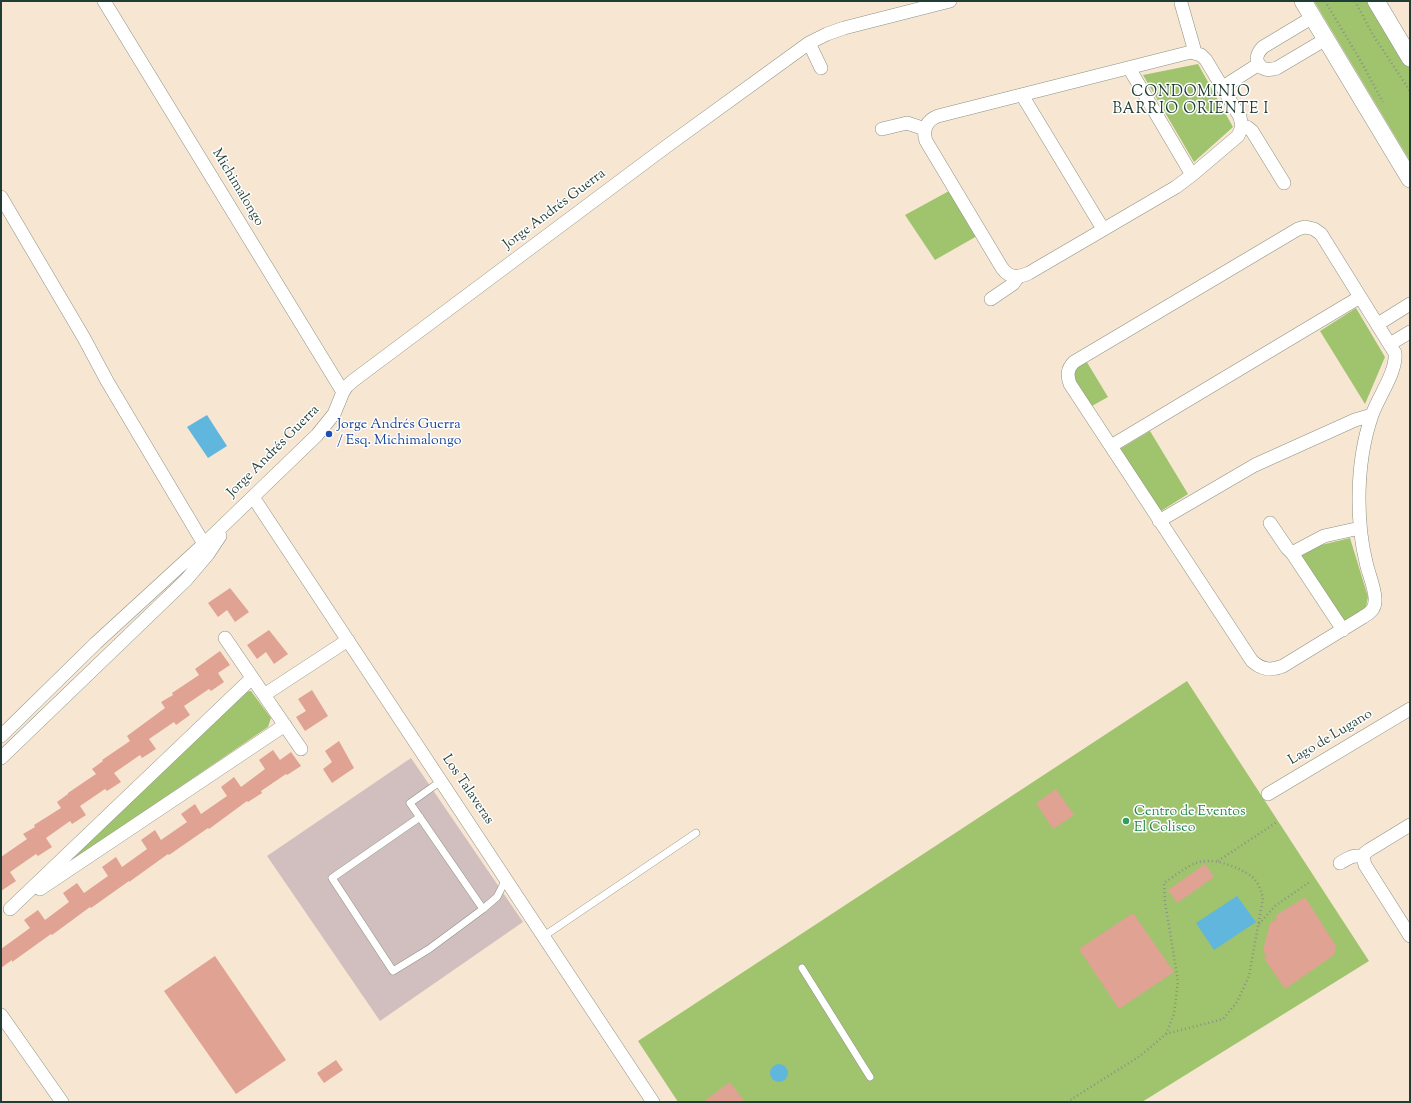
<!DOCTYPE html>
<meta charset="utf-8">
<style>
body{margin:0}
#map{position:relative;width:1411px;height:1103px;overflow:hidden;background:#f7e6d1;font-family:"Sorts Mill Goudy",serif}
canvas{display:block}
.frame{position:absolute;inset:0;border:2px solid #1f3d34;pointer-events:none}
</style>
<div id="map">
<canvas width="1411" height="1103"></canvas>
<div class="frame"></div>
</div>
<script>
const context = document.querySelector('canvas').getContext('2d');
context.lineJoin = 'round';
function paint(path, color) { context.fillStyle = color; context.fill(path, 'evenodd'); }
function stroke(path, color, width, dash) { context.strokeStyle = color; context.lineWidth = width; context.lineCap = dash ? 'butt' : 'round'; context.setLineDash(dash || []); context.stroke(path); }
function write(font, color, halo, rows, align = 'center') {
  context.font = font + ' "Sorts Mill Goudy",serif'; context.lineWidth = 3; context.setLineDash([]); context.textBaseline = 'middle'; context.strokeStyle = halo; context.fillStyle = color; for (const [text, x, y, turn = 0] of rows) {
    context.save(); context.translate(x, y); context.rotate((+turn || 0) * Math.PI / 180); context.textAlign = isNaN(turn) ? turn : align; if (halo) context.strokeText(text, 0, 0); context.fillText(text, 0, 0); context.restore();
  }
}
paint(new Path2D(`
 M411,758L523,922L380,1021L267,856Z`), '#d1bfbf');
paint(new Path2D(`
 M1314,1H1372L1410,65V161Z
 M1198,64L1233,127L1194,162L1143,75Z
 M949,191L977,236L935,260L905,215Z
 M1356,308L1385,357L1365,404L1320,331Z
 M1085,359L1108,397L1090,407L1074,380V369Z
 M1150,431L1188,494L1158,513L1120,449Z
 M1350,538L1368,597L1366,607L1343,623L1299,556L1321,545Z
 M1187,681L1369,961L1142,1102H678L638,1041Z
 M251,691L271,718L268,727L57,871L242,692Z`), '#a0c46e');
paint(new Path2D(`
 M207,415L227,446L208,458L187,427Z
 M1237,896L1256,922L1214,950L1196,923Z
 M770 1073a9 9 0 1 1 18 0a9 9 0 1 1-18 0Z`), '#60b6dc');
paint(new Path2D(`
 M230,588L249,612L235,622L227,610L218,617L208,603Z
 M269,630L288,654L274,664L266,652L257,659L247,645Z
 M220,651L230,665L218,673L224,682L211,691L209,689L184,706L190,715L176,725L174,722L149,739L156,749L142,758L140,755L114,773L121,782L107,791L105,789L80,806L86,815L72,824L70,821L46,838L52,847L38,856L36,854L10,872L16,881L1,891V857L27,839L23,834L35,827L34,825L61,808L57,802L68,794V793L96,774L92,769L103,761L102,760L130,741L127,736L165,708L161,702L173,695L172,693L199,675L195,669Z
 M312,690L328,716L305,731L296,717L306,711L298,699Z
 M339,741L354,768L332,783L323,769L332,762L325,751Z
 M273,750L280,760L291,752L301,766L287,775L286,774L261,791L262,793L248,802L247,801L209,829L208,828L169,855L168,854L129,882V881L91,908L90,907L52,935L51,934L12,962V960L1,968V949L30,928L24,920L38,910L45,920L69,902L63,893L77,883L84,893L108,876L102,867L116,857L122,867L147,849L141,840L155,830L161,840L187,822L181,814L195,804L201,814L227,796L221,787L234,777L241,787L265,769L259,760Z
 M1056,789L1074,815L1053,829L1036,803Z
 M1205,864L1214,877L1177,903L1168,890Z
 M1305,897L1336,946L1334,955L1285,989L1264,958L1267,956L1263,951L1270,923L1277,919L1275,916Z
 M1133,913L1174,972L1119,1009L1079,949Z
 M215,956L286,1060L236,1094L164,991Z
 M336,1060L343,1070L324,1083L317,1073Z
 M730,1082L745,1102H703Z`), '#dfa293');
const service = new Path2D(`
 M441,781L410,803L483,909
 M420,817L332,878L393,971L429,949L483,909L497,897L506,879
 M544,936L696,833
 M802,968L870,1077`);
const minor = new Path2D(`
 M104,1L343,392
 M1181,3L1195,52
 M1313,17L1263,47C1250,60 1260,74 1277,68L1326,39
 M809,43L821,68
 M1191,52L1201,55L1206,60L1240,117L1242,127L1238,136L1192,175L1176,187L1029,273C1018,278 1009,278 1002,268L926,141C922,130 927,120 938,116Z
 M1129,68L1192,175
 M1223,87L1259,64
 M1022,95L1103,229
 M1242,127H1247L1252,131L1284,183
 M882,129L907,123L925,129
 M1,197L84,338L107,381L204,544
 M1305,227L1314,229L1321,234L1395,353C1397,372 1378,397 1372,415C1363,441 1359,472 1359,499C1359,520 1361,542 1366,562C1368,573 1376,590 1375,601C1375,609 1370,613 1363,617L1283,666C1271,671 1262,670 1252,661L1070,384C1067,375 1067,369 1074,362L1298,229Z
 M991,299L1013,284L1018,277
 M1378,324L1410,304
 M1390,344L1410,332
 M1111,446L1360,297
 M253,497L653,1102
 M1159,521L1255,465L1355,420L1372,415
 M1270,523L1287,548L1292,553L1343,630
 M1292,553L1324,536L1360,528
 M225,638L301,749
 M264,695L348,640
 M1,736L96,643L204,544L317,435L334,414L343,392L347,386L354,380L667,146L809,43L827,34L844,28L950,1
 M1,758L186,580L208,554L220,536
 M1268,794L1410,709
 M1363,857L1365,865L1410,936
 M1363,857L1365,853L1369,850L1410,825
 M1340,863C1349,858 1354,854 1363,857
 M40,889L285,725
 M10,909L252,678
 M1,1015L62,1102`);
const tertiary = new Path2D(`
 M1303,1L1410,179
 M1376,1L1410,58`);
stroke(service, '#8b9282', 8);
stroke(minor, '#8b9282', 14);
stroke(tertiary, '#8b9282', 18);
stroke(new Path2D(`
 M1325,1L1359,58L1383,102
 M1355,1L1373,35L1410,91
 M1218,861L1277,822
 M1259,924L1275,906L1311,881
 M1067,1102L1140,1056L1166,1034L1223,1019L1237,1002L1249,976L1263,898C1261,890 1258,881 1251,876C1237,866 1212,857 1196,863C1187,866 1173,877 1164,883L1165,902L1178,981L1174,1014L1166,1034`), '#8b9282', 2.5, [1, 3]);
stroke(service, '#fff', 7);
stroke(minor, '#fff', 13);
stroke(tertiary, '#fff', 17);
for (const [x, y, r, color] of [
 [329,434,4,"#1a4fb4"],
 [1126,821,4,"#2e9e5b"]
]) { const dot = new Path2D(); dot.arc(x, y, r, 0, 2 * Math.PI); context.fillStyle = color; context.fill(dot); stroke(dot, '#fff', 1.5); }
write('14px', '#1f3d34', '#fff', [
 ["Michimalongo",237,188,59],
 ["Jorge Andrés Guerra",555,210,-37],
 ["Jorge Andrés Guerra",274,452,-45],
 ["Lago de Lugano",1331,738,-31],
 ["Los Talaveras",467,790,56]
]);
write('14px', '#164399', '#fff', [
 ["Jorge Andrés Guerra",337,426],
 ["/ Esq. Michimalongo",337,442]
], 'left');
write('14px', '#27864d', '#fff', [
 ["Centro de Eventos",1134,813],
 ["El Coliseo",1134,829]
], 'left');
context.letterSpacing = '1px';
write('15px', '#1f3d34', '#fff', [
 ["CONDOMINIO",1191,93],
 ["BARRIO ORIENTE I",1191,110]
]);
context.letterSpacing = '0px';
</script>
